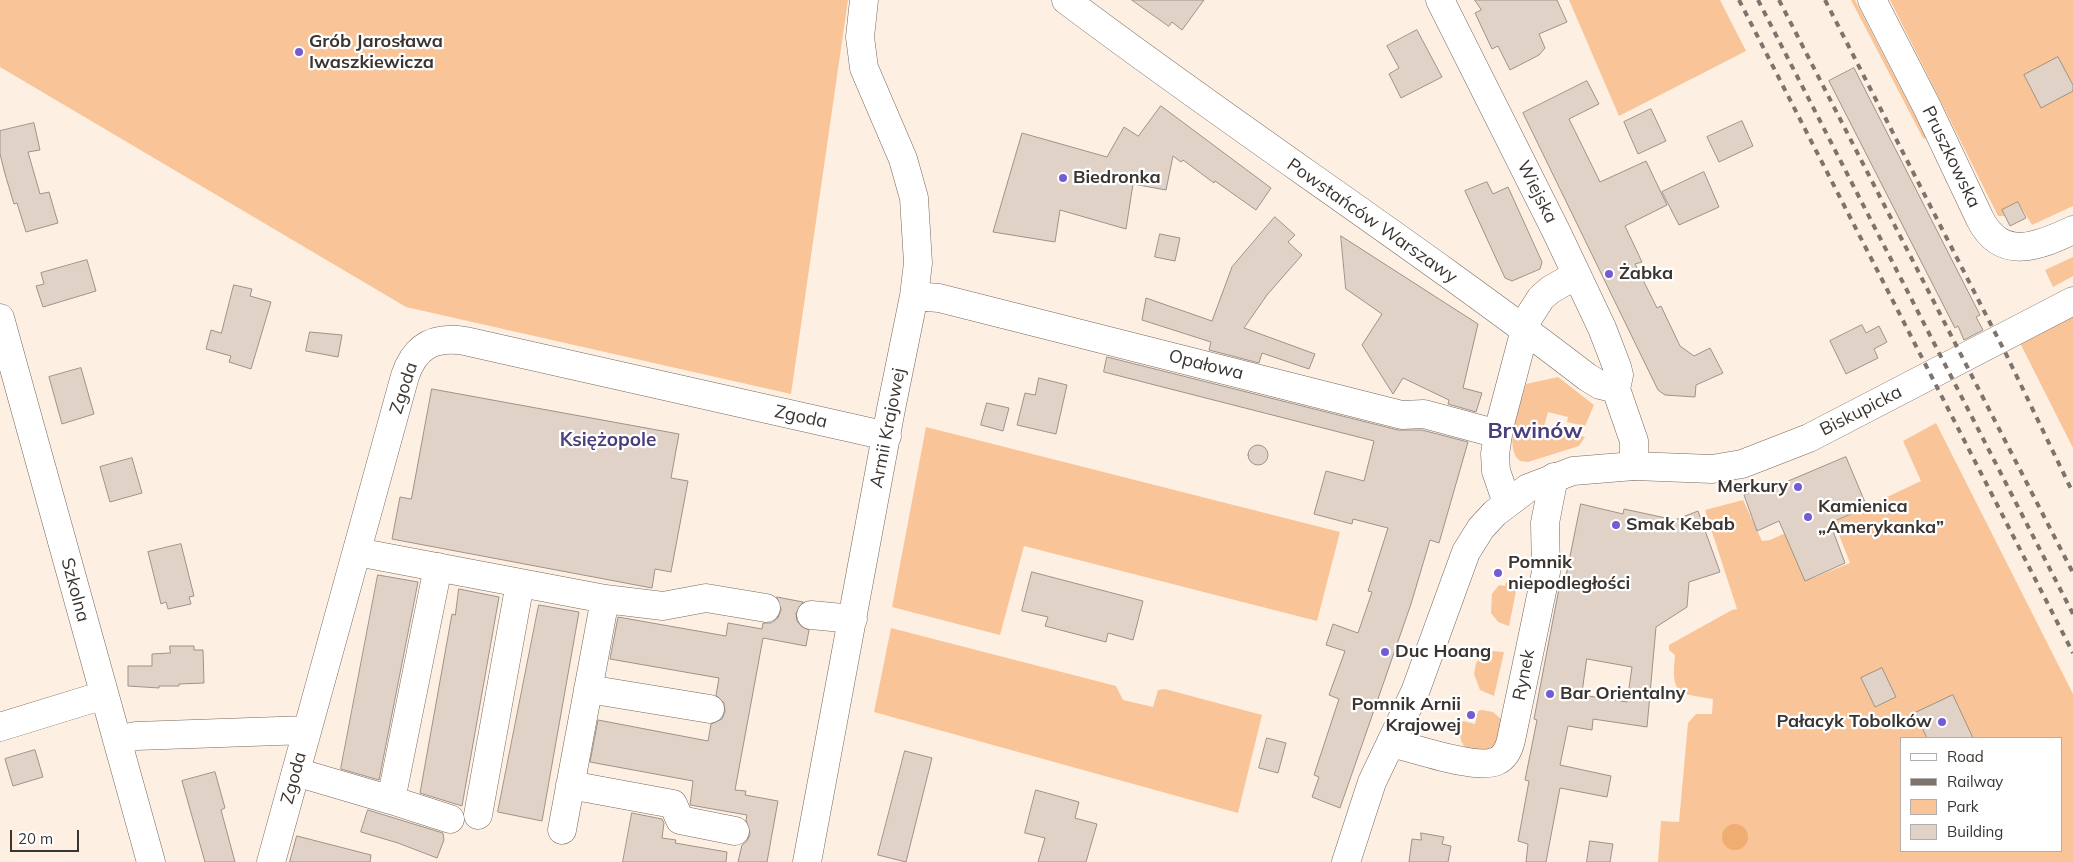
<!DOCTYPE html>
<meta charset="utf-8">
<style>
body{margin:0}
#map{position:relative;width:2073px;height:862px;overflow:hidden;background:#feefe3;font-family:Mulish,sans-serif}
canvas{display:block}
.legend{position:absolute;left:1900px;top:737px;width:162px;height:115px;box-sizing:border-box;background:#fff;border:1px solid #b1aead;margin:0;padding:6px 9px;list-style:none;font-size:15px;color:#3b3531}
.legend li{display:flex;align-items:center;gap:10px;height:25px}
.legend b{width:25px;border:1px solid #b1aead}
.scale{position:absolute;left:10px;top:830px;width:69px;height:22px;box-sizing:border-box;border:2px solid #3b3531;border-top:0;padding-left:6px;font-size:15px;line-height:18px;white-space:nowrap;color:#3b3531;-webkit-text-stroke:4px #fff;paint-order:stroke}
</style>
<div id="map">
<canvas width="2073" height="862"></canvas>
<ul class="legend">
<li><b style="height:6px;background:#fff"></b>Road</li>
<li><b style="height:6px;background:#7d746e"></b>Railway</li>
<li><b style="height:14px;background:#f9c497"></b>Park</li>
<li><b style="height:14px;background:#e0d2c6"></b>Building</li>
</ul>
<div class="scale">20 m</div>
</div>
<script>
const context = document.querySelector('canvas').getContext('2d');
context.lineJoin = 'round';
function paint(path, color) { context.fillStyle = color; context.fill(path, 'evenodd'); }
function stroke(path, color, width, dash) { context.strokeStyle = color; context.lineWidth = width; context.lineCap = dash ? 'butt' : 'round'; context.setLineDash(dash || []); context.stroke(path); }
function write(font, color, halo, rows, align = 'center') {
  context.font = font + ' Mulish,sans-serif'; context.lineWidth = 4.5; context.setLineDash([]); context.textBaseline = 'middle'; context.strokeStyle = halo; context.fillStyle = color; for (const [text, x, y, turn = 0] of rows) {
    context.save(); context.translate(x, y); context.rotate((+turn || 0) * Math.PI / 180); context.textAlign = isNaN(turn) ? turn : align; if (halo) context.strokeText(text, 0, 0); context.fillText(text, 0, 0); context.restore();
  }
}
paint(new Path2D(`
 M0,0H848L791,394L406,307L0,67Z
 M1569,0H1720L1746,51L1619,116Z
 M1851,0H1855L1927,139L1923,138Z
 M1890,0H2073V206L2032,225L2018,202L2003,210L2005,216H1998Z
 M2073,257V276L2053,287L2045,270Z
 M2073,316V448L2020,343Z
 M1558,377L1594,405L1585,426L1567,422L1568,417L1548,412L1543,430L1559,435L1564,432L1585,437L1579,446L1528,462L1520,461C1502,447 1521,403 1526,384Z
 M1936,423L2073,694V862H1658L1661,821L1679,822L1688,723L1696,714H1712L1713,699C1678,693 1671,696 1675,655L1669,650V645L1732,610L1737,609L1705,510L1743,500L1762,541L1770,540L1790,531L1810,579L1850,563L1834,522L1921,481L1903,441ZM1902,738H2062V851H1902Z
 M926,427L1340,532L1317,621L1024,546L1000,635L892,607Z
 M1518,581L1509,626L1498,622L1491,613L1492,594L1499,585L1505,586L1506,582Z
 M891,628L1116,686L1123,700L1153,707L1158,690L1165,689L1262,715L1238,813L874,712Z
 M1491,651L1504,652L1494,696L1480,690L1474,674L1476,663L1484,654L1490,656Z
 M1482,710L1493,712L1502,720L1500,749L1469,751C1459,743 1458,733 1463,721L1475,724L1478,711Z`), '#f9c497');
paint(new Path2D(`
 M1722 837a13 13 0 1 1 26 0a13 13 0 1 1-26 0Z`), '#efad72');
const building = new Path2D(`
 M1132,0H1204L1182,30L1172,22L1169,26Z
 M1475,0H1557L1567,22L1539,34L1545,48L1539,55L1510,70L1498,46L1492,49L1475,13L1481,10Z
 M1417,30L1442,77L1401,98L1389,74L1399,68L1387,46Z
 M2058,57L2073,85V91L2041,108L2024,75Z
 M1854,68L1980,315L1976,317L1983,330L1964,340L1958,326L1955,328L1829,81Z
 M1587,81L1599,104L1569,119L1600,182L1646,161L1667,205L1625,226L1642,262L1635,264L1657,308L1661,306L1680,346L1694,356L1710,348L1723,373L1696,385L1695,397L1665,395L1658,390L1523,113Z
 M1161,106L1271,188L1256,210L1215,181L1214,183L1183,160L1181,162L1173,156L1166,190L1133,184L1126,229L1060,210L1055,242L993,232L1022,133L1107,157L1124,127L1138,136Z
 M1651,109L1666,141L1638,154L1624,122Z
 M1742,121L1753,146L1719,162L1707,137Z
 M34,123L40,150L28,152L40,194L49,192L58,223L26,232L17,203L14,204L5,174L0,154V131Z
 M1704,172L1719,207L1679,225L1662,192Z
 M1487,182L1493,194L1508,187L1542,262L1540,269L1512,281L1505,278L1465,191Z
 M2018,202L2026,218L2010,226L2002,210Z
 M1275,217L1295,235L1288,242L1302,255L1267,295L1244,328L1315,354L1309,369L1262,353L1259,363L1209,350L1211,342L1142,320L1146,298L1212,321L1232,267Z
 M1160,234L1180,238L1175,261L1155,257Z
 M1341,236L1478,324L1463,388L1482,393L1476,412L1448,404L1449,400L1403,378L1393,394L1362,345L1382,314L1346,289Z
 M87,260L96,291L43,307L36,286L44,284L41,273Z
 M234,285L252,289L250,296L271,302L251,369L229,362L231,356L206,349L211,330L221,333Z
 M1862,325L1866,333L1879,326L1887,342L1874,349L1878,358L1846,374L1830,341Z
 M310,332L342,335L338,357L306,351Z
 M1107,357L1398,430H1422L1468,442L1439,543L1430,540L1411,604L1340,808L1312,797L1319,777L1314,775L1339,699L1329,695L1345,651L1326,645L1333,624L1358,633L1372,592L1368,591L1388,528L1353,519L1352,524L1314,514L1326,471L1364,481L1374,441L1104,372Z
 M81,368L94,414L62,424L49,377Z
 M1039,378L1067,385L1056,434L1017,425L1025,393L1035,395Z
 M432,389L679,434L671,478L688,481L671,572L655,569L652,588L392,539L400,497L411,499Z
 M987,403L1009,408L1003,431L981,425Z
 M1248 455a10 10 0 1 1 20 0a10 10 0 1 1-20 0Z
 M1846,457L1867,507L1830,523L1845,563L1805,581L1779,521L1757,531L1744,495L1765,487L1766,490Z
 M132,458L142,493L110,502L100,467Z
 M1581,504L1623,514L1624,509L1675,520L1698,511L1720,572L1689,582L1687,607L1656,627L1647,727L1593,719L1592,730L1568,726L1560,765L1611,776L1607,797L1560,788L1546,862H1526L1528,844L1518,841L1529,781L1525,780L1537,720L1534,719L1561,578L1565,579ZM1587,659L1632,667L1627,702L1582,695Z
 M181,544L194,596L189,597L191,604L168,609L166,602L161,604L148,552Z
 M1032,572L1143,601L1133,640L1108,633L1106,642L1045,626L1048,617L1022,611Z
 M378,575L418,582L379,780L341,769Z
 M459,589L499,597L462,806L420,793L452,614L455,615Z
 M777,597L803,602L796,613L797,621L802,627L809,630L806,646L763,638L735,790L746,791L745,795L778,801L767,862H738L742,845L747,841L750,834L746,820L747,815L690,805L693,781L590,762L598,720L708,741L711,724L722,719L725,712L724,703L716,695L719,678L610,659L618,617L726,636L728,623L762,629L763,623H771L778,618L781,610Z
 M539,605L579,612L542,821L498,812Z
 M170,646H194V650H203L204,683L179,684V686H159V688L128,686V666H152V654L170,653Z
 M1882,668L1896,697L1875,707L1861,678Z
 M1953,695L1973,738H1927L1915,713Z
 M1267,738L1286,743L1278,773L1259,768Z
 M35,750L43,777L13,786L5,759Z
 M905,751L932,758L906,862L878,855Z
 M215,772L225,808L221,810L235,862H205L182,781Z
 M1036,790L1079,802L1075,818L1097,824L1086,862H1038L1045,838L1025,833Z
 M368,810L443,833L444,840L437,858L398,843L361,832Z
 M632,813L662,819L664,823L662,838L676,840L675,843L727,852L726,862H623Z
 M1421,833L1444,837L1442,844L1451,846L1448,862H1409L1412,839L1421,840Z
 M297,836L371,855L370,862H290Z
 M1590,841L1613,844L1610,862H1587Z`);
paint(building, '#e0d2c6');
stroke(building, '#9f9287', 1);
const minor = new Path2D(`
 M1066,0C1237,129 1417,246 1587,377L1600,385L1616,389
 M1440,0L1556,231L1602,328L1617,367L1619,375L1616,389
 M1872,0L1927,107L1980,219C2002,262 2039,246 2073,230
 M914,296L939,298L1402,415L1424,414L1498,434
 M0,318L151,862
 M1616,389L1634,441V466
 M1507,503L1496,471L1495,454L1499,428L1528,318L1541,298L1550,290L1576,275
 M357,552L605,599L663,606L706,598L766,608
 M811,615L853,619
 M588,689L710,709
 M0,727L104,695
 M117,740L136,736L307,730
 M1391,743C1415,748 1476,771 1497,761C1505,757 1509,749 1511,740L1546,572L1545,523L1554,477
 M296,772L391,800L438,567
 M570,785L673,804L680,820L735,831
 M391,800L450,819
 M478,815L520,583
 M562,830L605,599
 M271,862L405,376C415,346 434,336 465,341L887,436
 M807,862L891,409L914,296L918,263L914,198L903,159L864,68L860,37L864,0`);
const major = new Path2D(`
 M1346,862L1372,782L1415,692L1466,552L1481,528L1495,513L1528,488L1573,471L1634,466L1712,469L1742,464L1809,438L2073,301`);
stroke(minor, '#75695e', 29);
stroke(major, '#75695e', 29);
stroke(minor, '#fff', 28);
stroke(major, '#fff', 28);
stroke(new Path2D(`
 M1739,0L2073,653
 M1758,0L2073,614
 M1779,0L2073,573
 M1825,0L2006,354L2073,493`), '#7d746e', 4, [6, 6]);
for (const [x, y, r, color] of [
 [299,52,5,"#725bd5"],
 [1063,178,5,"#725bd5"],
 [1609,274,5,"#725bd5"],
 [1798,487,5,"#725bd5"],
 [1808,517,5,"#725bd5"],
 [1616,525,5,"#725bd5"],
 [1498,573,5,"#725bd5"],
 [1385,652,5,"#725bd5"],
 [1550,694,5,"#725bd5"],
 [1471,715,5,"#725bd5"],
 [1942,722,5,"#725bd5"]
]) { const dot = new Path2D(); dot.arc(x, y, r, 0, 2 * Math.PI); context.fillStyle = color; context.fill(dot); stroke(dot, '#fff', 2); }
write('bold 18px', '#3b3531', '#fff', [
 ["Grób Jarosława",309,42],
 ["Iwaszkiewicza",309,63],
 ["Biedronka",1073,178],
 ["Żabka",1619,274],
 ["Merkury",1788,487,"right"],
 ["Kamienica",1818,507],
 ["„Amerykanka”",1818,528],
 ["Smak Kebab",1626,525],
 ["Pomnik",1508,563],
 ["niepodległości",1508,584],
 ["Duc Hoang",1395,652],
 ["Bar Orientalny",1560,694],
 ["Pomnik Arnii",1461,705,"right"],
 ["Krajowej",1461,726,"right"],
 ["Pałacyk Tobolków",1932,722,"right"]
], 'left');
write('18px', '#3b3531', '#fff', [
 ["Pruszkowska",1951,157,64],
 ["Wiejska",1537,192,63],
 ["Powstańców Warszawy",1372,221,35],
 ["Opałowa",1206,365,14],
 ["Zgoda",404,388,-72],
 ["Biskupicka",1861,411,-27],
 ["Zgoda",801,417,12],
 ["Armii Krajowej",888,428,-79],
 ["Szkolna",75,590,75],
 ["Rynek",1524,675,-79],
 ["Zgoda",294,778,-75]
]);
write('bold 19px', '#483f7c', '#fff', [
 ["Księżopole",608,440]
]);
write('bold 22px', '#483f7c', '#fff', [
 ["Brwinów",1535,431]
]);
</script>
